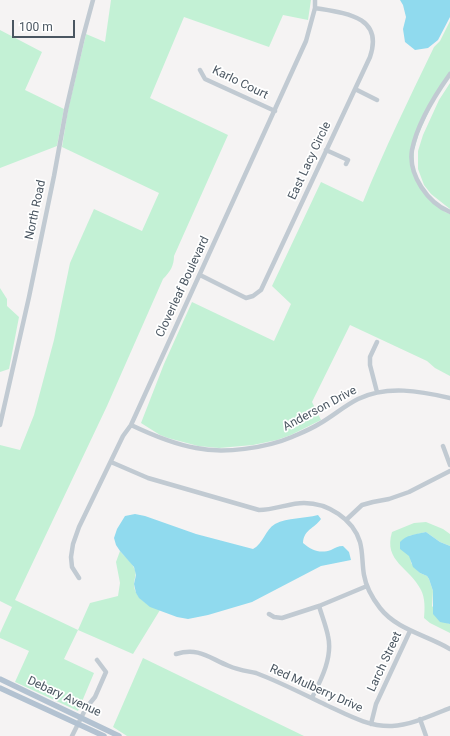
<!DOCTYPE html>
<style>
body{margin:0}
#map{position:relative;width:450px;height:736px;overflow:hidden;background:#f5f3f3;font-family:Roboto,sans-serif}
canvas{display:block}
.scale{position:absolute;left:12px;top:20px;width:63px;height:18px;box-sizing:border-box;border:2px solid #4a5661;border-top:0;padding-left:5px;font-size:12px;line-height:14px;white-space:nowrap;color:#4a5661;-webkit-text-stroke:3px #fff;paint-order:stroke}
</style>
<div id="map">
<canvas width="450" height="736"></canvas>
<div class="scale">100 m</div>
</div>
<script>
const context = document.querySelector('canvas').getContext('2d');
context.lineJoin = 'round';
function paint(path, color) { context.fillStyle = color; context.fill(path, 'evenodd'); }
function stroke(path, color, width, dash) { context.strokeStyle = color; context.lineWidth = width; context.lineCap = dash ? 'butt' : 'round'; context.setLineDash(dash || []); context.stroke(path); }
function write(font, color, halo, rows, align = 'center') {
  context.font = font + ' Roboto,sans-serif'; context.lineWidth = 3.5; context.setLineDash([]); context.textBaseline = 'middle'; context.strokeStyle = halo; context.fillStyle = color; for (const [text, x, y, turn = 0] of rows) {
    context.save(); context.translate(x, y); context.rotate((+turn || 0) * Math.PI / 180); context.textAlign = isNaN(turn) ? turn : align; if (halo) context.strokeText(text, 0, 0); context.fillText(text, 0, 0); context.restore();
  }
}
paint(new Path2D(`
 M111,0H311L308,20L283,15L269,47L184,17L150,98L228,135L174,256C174,266 170,272 163,279L107,406L15,600L78,630L90,603L118,596L120,583L116,562L120,551C124,556 132,562 134,568C137,573 135,577 134,583C133,597 149,606 160,610L133,654L78,630L64,659L94,673L78,711L15,682L29,651L0,638V633L12,607L0,601V445L20,450L34,415L54,340L70,263L94,209L142,231L159,193L62,147L68,110L86,34L105,42Z
 M450,21V76L435,98L419,133L414,150V170L420,188L434,202L445,212L450,214V376L435,368L427,361L350,325L312,402L321,420L291,435L277,440L253,445L219,448L198,446L168,438L160,435L141,423L164,364L192,302L274,341L291,304L272,286L321,182L363,202C384,150 409,99 434,47L440,41Z
 M0,30L42,52L25,90L64,109L57,146L0,168Z
 M450,83V209L431,194L424,185L418,169V151L423,135L439,100Z
 M0,288L7,299V306L19,317L9,369L0,372Z
 M426,522L443,529L450,534V546L440,542L426,532L409,536L411,563L420,573L427,576L429,579L433,591L432,606L447,623L450,624V633L430,623L424,618C425,608 425,598 421,590C410,567 383,562 392,532L414,523Z
 M143,658L304,736H127L113,727Z`), '#c3f1d5');
paint(new Path2D(`
 M400,0H450V17L438,40L428,48L415,50L405,42L403,29L406,17L403,5Z
 M135,514L145,516L196,534L253,549C263,544 265,530 275,524C288,517 304,519 318,515L321,519C314,529 304,529 303,543C311,550 320,554 331,550C335,548 338,546 343,546L349,552L351,560L321,566L252,602L208,615L188,619L177,617L150,607L139,598L136,593L134,584L136,575L134,567L120,551L116,545L114,538L117,529L125,516Z
 M426,532L440,542L450,546V624L440,622L433,614V591L429,579L427,576L420,573L413,567L409,556L400,549V542C406,535 416,534 426,532Z`), '#90daee');
stroke(new Path2D(`
 M200,70L205,79L275,111
 M450,74C435,95 417,125 412,150C408,175 428,203 450,212
 M355,89L377,100
 M326,150L348,160L346,164
 M200,275L246,298L253,296L261,290L370,57C384,16 345,13 315,8
 M377,342L370,357V365L377,392
 M0,425L29,297L54,176L66,110L83,37L93,0
 M131,425C152,435 173,444 196,448C224,454 266,448 292,437C301,433 311,429 319,424C333,416 344,406 358,399C387,385 420,391 450,398
 M443,446L450,465
 M111,462L148,478L259,510C275,510 289,503 304,503C328,503 353,519 360,542C363,553 362,564 364,575C366,587 373,599 380,608C397,630 427,635 450,649
 M346,520L362,505L373,502L389,499L409,492L450,471
 M79,578L72,567L71,557L73,544L79,527L123,436L131,425L306,41L315,8V0
 M269,614L274,617L282,618L319,606L367,586
 M176,654C199,647 209,658 229,666C238,670 247,671 256,673C280,682 303,694 326,705C346,714 368,727 392,726C411,725 432,715 450,708
 M312,698C321,680 333,657 328,636C326,626 322,616 319,606
 M420,719L426,736
 M371,724L376,704L410,631
 M72,736L86,708L95,697L106,672L97,660`), '#c1cad2', 4.5);
stroke(new Path2D(`
 M0,679L119,736
 M0,688L104,736`), '#b3c2d1', 5.5);
write('12px', '#4a5661', '#fff', [
 ["Karlo Court",240,83,26],
 ["East Lacy Circle",310,161,-65],
 ["North Road",36,210,-78],
 ["Cloverleaf Boulevard",183,287,-65],
 ["Anderson Drive",320,409,-28],
 ["Larch Street",385,662,-65],
 ["Red Mulberry Drive",316,689,24],
 ["Debary Avenue",64,697,25]
]);
</script>
